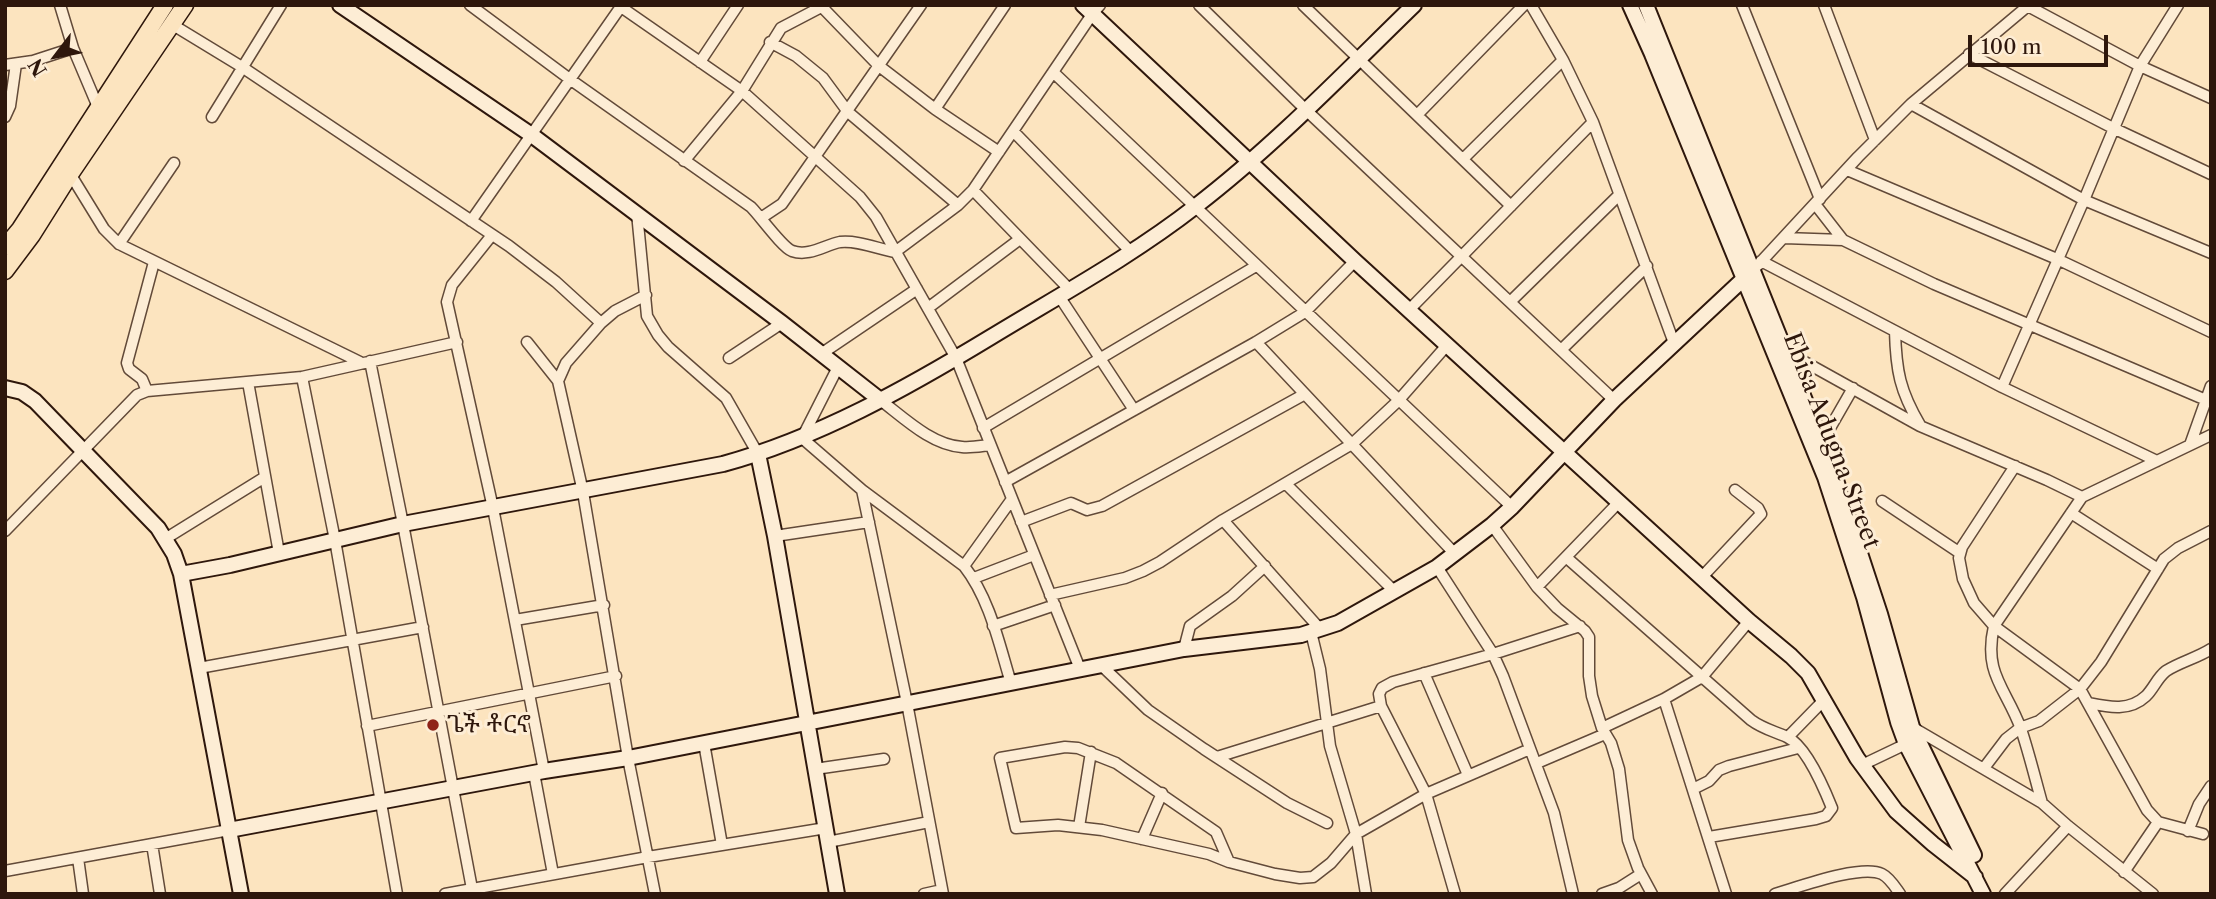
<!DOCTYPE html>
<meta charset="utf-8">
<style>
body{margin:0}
#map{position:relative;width:2216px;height:899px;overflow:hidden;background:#fce4bf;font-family:"Libre Caslon Text",serif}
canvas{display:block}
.frame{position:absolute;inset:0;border:7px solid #2e170c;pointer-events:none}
.north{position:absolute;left:21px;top:21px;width:70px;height:70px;-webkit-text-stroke:5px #fdedd5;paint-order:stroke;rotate:238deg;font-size:19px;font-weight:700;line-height:28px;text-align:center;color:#2e170c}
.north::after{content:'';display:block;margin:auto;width:24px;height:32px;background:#2e170c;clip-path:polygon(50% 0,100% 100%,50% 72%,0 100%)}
.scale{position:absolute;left:1968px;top:35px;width:140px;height:32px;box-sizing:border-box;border:4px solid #2e170c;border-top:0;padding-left:9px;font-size:21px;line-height:24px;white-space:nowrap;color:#2e170c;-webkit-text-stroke:5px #fdedd5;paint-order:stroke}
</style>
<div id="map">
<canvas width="2216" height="899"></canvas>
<div class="frame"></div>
<div class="north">N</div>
<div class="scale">100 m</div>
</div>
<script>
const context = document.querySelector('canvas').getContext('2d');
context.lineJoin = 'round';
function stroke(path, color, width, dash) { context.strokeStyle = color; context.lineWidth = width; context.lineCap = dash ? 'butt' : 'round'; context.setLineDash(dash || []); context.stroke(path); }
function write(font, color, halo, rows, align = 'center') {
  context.font = font + ' "Libre Caslon Text","Noto Serif Ethiopic",serif'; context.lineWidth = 6; context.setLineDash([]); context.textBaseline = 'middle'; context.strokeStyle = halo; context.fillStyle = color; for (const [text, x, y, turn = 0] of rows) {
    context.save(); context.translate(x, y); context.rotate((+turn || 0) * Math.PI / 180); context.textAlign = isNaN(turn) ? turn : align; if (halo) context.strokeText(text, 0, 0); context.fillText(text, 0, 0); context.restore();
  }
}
const street = new Path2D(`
 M60,5L73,48L98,107
 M470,5L571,80L751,207C760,216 782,247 792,251C809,257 825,245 840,242C858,240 878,249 895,252L958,205L973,190L1093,13L1100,5
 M1199,5L1307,111L1614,400
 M1303,5L1511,206
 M1531,5L1563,60L1593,122L1674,343
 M1742,5L1820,199
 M1824,5L1875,140
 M2026,5L2140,66L2211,98
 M621,7L742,91L860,197L876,217L956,358L1080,669
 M822,7L879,66L935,109L999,152
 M173,25L242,67L509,246L556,282L601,323
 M770,42L796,56L823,78L848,112L958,205
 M1969,54L2113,128L2211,174
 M700,62L738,5
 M5,65L33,61L73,48
 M1053,72L1512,507
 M1911,104L2084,200L2211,253
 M935,109L1005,5
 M1418,114L1524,5
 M5,117L10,106L16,64
 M212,117L281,5
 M1013,131L1131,252
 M1463,159L1563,60
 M684,161L742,91L781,28L825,5
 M1847,170L2057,259L2211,332
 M69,172L104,229L119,244L360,362
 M973,190L1069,289
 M1815,204L1843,240L1934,284L2206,400
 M637,213L647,316L658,335L668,347L726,398L758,454
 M761,218L782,204L921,5
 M471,221L622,5
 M492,235L452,285L447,302L493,508L544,771
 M1784,238L1843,240
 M119,244L174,163
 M1761,261L2002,387L2157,461
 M1758,265L1858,157L1911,104L2029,5
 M646,295L615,311L601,323L566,363L558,381L583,492L628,758L655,894
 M1059,296L1134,410
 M1510,302L1619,195
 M928,308L1020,239
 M1409,310L1593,122
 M1895,331C1896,371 1900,391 1920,425
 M527,342L558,381
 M1256,342L1455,554
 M1561,350L1647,266
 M1785,351L1920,426L2047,480L2082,497
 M821,354L917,289
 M729,358L782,323
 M370,361L403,524L473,894
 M838,367L802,438L862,490L907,703L943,894
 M302,377L335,540L397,894
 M248,382L279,553
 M2002,387L2084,200L2140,66L2178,5
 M147,391L142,379L129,369L127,363L154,262
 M879,399C903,417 931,445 962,447C971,448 981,446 990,445
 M983,428L1256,266
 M1822,442L1853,388
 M2190,445L2211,386
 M2015,466L1962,547L1959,558L1963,579L1974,603L1994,626L2080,689L2147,810L2158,822L2203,834
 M1005,482L1256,342L1305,312L1355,261
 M1286,484L1395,592
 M862,490L964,566C990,599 999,644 1011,683
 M1882,501L1960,553
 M2071,513L2158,569
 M1223,520L1320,629
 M1021,522L1071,503L1087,510L1102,506L1305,394
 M1492,525L1537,587L1557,608L1585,631L1589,637V676L1592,696L1602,728L1611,743L1619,769L1628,840L1638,868L1652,894
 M5,531L137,395L147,391L302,377L457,342
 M775,536L869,522
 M165,539L265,477
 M1567,558L1751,720C1763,729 1774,731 1787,737C1806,746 1824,788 1832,808L1826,816L1816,819L1709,837
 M964,566L1012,499
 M1437,567L1493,654L1503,676L1554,813L1573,894
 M1702,577L1761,514L1758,508L1735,490
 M974,578L1034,555
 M1537,587L1619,502
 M1050,595L1125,578L1143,571L1160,562L1223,520L1352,444L1398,401L1448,344
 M515,620L604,605
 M993,626L1055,605
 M1311,632L1320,669L1330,746L1356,834L1366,894
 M1184,649L1190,626L1232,596L1265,566
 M1102,666L1148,710L1204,749L1287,803L1327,823
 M199,668L423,627
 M1424,673L1468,775
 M1664,699L1726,894
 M2088,703C2108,707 2129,712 2146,696C2154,688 2157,678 2166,671C2180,662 2197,658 2211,649
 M367,726L616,676
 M1912,727L2042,803L2068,826L2153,894
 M1602,728L1664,699L1702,677L1749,621
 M1788,737L1825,699
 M704,743L722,845
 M1217,757L1381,706
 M1537,763L1605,734
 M1862,765L1906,744
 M1984,768L2006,739L2020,728L2039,721L2080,689L2101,662L2164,559L2178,548L2211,531
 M815,769L884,759
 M534,773L553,874
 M1693,789L1709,781L1719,770L1729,766L1798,748
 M2042,803C2035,778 2029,753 2021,729C2006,688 1983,674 1994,626L2082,497L2211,435
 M1079,827L1091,752
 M2188,831L2199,804L2211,786
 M1142,839L1162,793
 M828,842L929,822
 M152,844L160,894
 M78,858L83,894
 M1229,862L1216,832L1116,763L1078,748L1065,747L1000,758L1016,828L1058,825L1102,830L1209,854L1229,862L1275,874L1300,878L1313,877L1331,863L1356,834L1426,794L1530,749
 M5,871L229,830
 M2124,872L2158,822
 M445,894L648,857L826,828
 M924,894L942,890
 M1455,894L1426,794L1381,706L1379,694L1382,688L1393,682L1493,654L1580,626
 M1602,894L1619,888L1641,874
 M1775,894C1799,887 1861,864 1882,874C1890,878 1895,887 1900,894
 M2005,894L2068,826`);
const secondary = new Path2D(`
 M340,5L533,136L782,323L879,399
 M1083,5L1355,261L1749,621L1791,656L1808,673L1857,758L1896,811L1933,844L1975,877
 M1630,5L1652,54L1825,477L1864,597L1898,722L1906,744L1983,894
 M1646,5L1831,465L1880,614L1912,727L1974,855
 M5,388L22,392L35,401L158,528L174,554L181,574L241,894
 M758,454L775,536L837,894
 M181,574L230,565L403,524L723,464C818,438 907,388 991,337C1060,295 1132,256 1196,206C1274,146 1343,74 1414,5
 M229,830L544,771L628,758L1184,649L1301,635L1338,623L1437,567L1492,525L1512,507L1614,400L1752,271`);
const primary = new Path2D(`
 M5,247L20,229L165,5
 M5,271L32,235L71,173L185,5`);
stroke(street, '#624a39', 13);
stroke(secondary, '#2e170c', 18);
stroke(primary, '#2e170c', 19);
stroke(street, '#fdedd5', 10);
stroke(secondary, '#fdedd5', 14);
stroke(primary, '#fce4bf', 16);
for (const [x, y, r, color] of [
 [433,725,7,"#8f2418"]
]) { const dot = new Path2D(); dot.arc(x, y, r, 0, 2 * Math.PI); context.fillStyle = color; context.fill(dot); stroke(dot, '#fdedd5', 2.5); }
write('24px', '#2e170c', '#fdedd5', [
 ["Ebisa Adugna Street",1831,441,69]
]);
write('24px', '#2e170c', '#fdedd5', [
 ["ጌች ቶርኖ",447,725]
], 'left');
</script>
